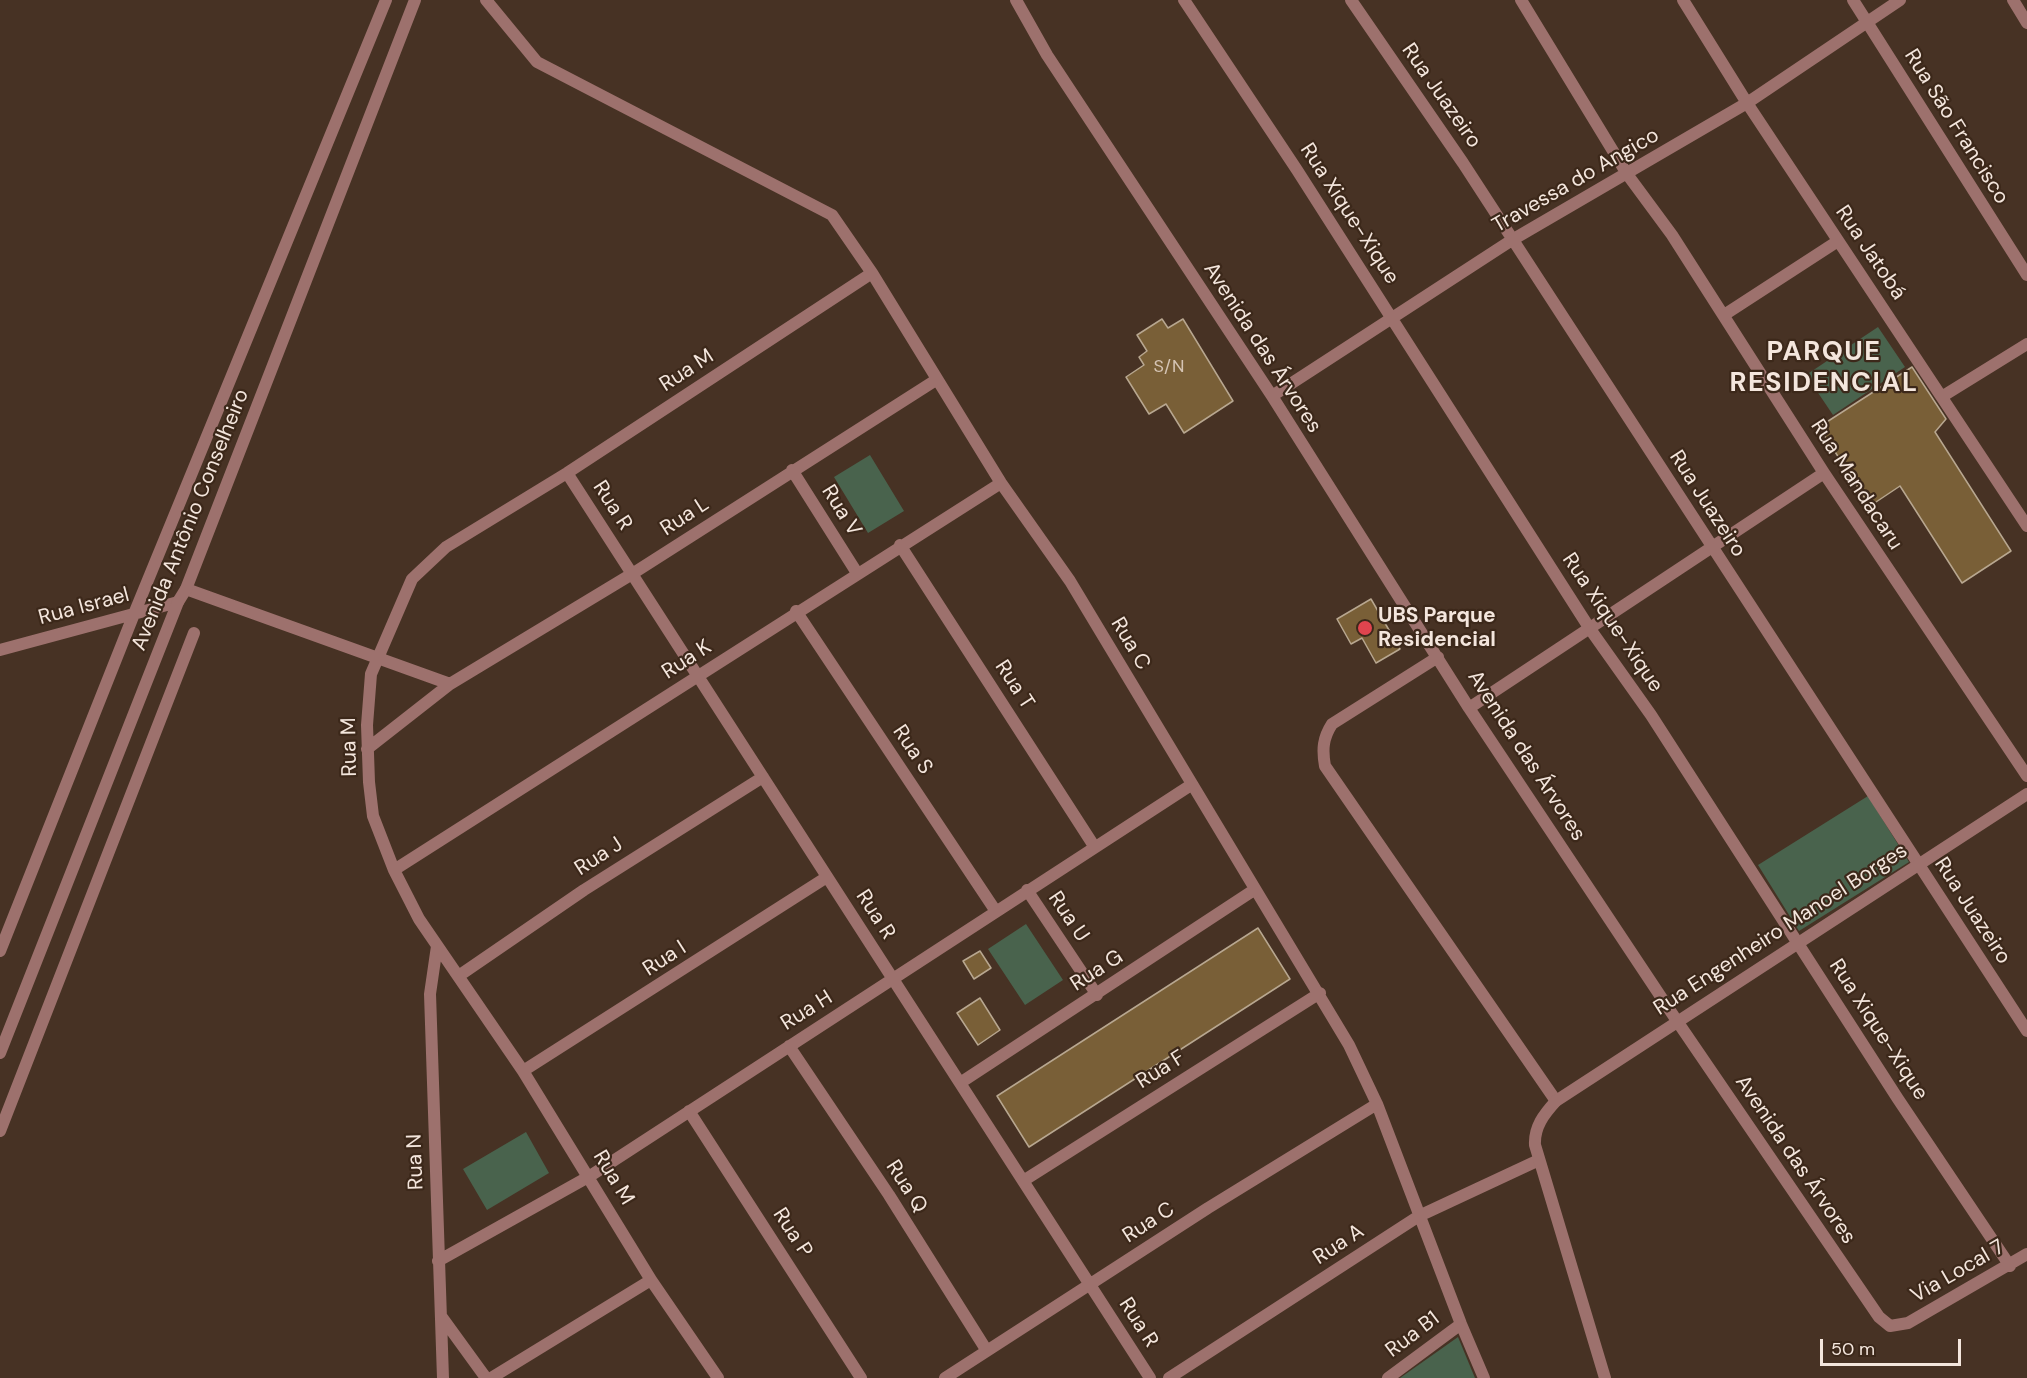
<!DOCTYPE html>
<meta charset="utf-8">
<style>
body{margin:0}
#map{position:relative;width:2027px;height:1378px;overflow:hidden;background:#473224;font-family:"DM Sans",sans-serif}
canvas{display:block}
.scale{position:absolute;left:1820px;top:1339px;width:141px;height:27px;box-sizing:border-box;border:3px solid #f4e6dd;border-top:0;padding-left:8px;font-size:18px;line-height:21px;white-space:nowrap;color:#f4e6dd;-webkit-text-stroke:4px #3c281a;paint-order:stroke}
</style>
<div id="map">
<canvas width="2027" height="1378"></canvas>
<div class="scale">50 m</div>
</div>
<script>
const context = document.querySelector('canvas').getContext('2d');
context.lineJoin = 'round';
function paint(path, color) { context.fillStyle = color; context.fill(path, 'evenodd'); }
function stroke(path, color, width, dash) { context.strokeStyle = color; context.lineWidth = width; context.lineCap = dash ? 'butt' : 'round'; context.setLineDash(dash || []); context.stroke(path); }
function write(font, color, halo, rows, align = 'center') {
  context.font = font + ' "DM Sans",sans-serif'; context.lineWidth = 4.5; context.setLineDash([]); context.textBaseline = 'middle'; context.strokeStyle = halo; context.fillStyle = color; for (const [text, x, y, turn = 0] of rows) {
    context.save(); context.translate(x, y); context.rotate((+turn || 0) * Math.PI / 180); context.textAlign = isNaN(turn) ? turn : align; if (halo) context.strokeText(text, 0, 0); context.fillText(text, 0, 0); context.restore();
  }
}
paint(new Path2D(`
 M1878,327L1905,367L1833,415L1806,375Z
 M870,455L904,511L868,533L834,477Z
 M1868,796L1909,862L1799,931L1758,865Z
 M1026,924L1063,980L1025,1005L988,949Z
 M526,1132L549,1173L487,1210L463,1169Z
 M1458,1337L1475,1378H1400Z`), '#49634d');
const building = new Path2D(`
 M1162,319L1168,328L1183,319L1233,401L1184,433L1166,404L1149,414L1126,377L1144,365L1139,357L1147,351L1137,335Z
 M1912,367L1946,419L1935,432L2011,551L1962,583L1900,486L1870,506L1819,427Z
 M1371,599L1400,649L1376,663L1362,638L1351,644L1337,619Z
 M1258,928L1290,979L1029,1147L997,1096Z
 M980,951L991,968L974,979L963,961Z
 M980,998L1000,1030L978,1045L957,1013Z`);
paint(building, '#795f37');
stroke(building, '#b8a790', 1.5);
stroke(new Path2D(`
 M486,0L537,62L832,215L872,273L1001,483L1070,581L1349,1045L1377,1104L1461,1324L1484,1378
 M1016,0L1047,55L1272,396L1469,708L1677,1021L1879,1317L1890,1326L1908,1323L2027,1254
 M1184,0L1297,170L1590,629L1651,715L1898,1099L2010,1266
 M1351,0L1463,163L2027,1031
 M1521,0L1627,174L1672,235L1824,473L2027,776
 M1683,0L1747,103L2027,526
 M1853,0L2027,275
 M2013,0L2027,23
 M1724,315L1838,241
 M1272,396L1512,240L1747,103L1900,0
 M1943,396L2027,344
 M792,470L857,573
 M567,473L1150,1378
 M900,545L1094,846
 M186,589L450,684
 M796,611L995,910
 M0,650L178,602
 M1438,657L1332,724C1323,738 1322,749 1325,766L1556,1101
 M1469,708L1824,473
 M367,749L450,684L632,574L936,380
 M394,870L1001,483
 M1027,890L1097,995
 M437,946L430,994L443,1378
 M0,951L134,614L386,0
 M460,975L584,890L763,777
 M789,1046L889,1195L987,1351
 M523,1071L827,877
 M960,1083L1254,890
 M689,1111L861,1378
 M0,1131L194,633
 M1023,1181L1320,993
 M438,1261L590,1176L1191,785
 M441,1316L486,1378
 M491,1378L651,1280
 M718,1378L651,1280L523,1071L419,919L394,870L373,816L369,782L367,725L371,674L412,579L446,547L567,473L872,273
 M945,1378L1208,1208L1377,1104
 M1169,1378L1419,1216L1539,1160
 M1388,1378L1461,1324`), '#9d716d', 12);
stroke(new Path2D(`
 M0,1053L178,602L186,589L415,0
 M1605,1378L1535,1145C1534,1127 1544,1114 1556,1101L2027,794`), '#9d716d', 12);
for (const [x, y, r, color] of [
 [1365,628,8,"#e0444e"]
]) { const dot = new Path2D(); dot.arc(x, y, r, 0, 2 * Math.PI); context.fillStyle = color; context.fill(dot); stroke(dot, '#3c281a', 2); }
write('18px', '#d5c4b4', null, [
 ["S/N",1169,367]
]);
write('21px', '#f4e6dd', '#3c281a', [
 ["Rua Juazeiro",1441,96,55],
 ["Rua São Francisco",1956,127,58],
 ["Travessa do Angico",1576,181,-30],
 ["Rua Xique-Xique",1349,214,57],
 ["Rua Jatobá",1870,253,56],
 ["Avenida das Árvores",1262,348,57],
 ["Rua M",687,371,-33],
 ["Rua Mandacaru",1856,485,57],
 ["Rua Juazeiro",1707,504,57],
 ["Rua R",612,506,57],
 ["Rua V",841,511,58],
 ["Rua L",685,517,-33],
 ["Avenida Antônio Conselheiro",191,520,-68],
 ["Rua Israel",84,607,-15],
 ["Rua Xique-Xique",1612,623,56],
 ["Rua C",1130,644,59],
 ["Rua K",687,660,-33],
 ["Rua T",1014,685,57],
 ["Rua M",350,747,-91],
 ["Rua S",912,750,56],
 ["Avenida das Árvores",1526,756,57],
 ["Rua J",599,857,-33],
 ["Rua Juazeiro",1972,911,57],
 ["Rua R",875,915,57],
 ["Rua U",1068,917,56],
 ["Rua Engenheiro Manoel Borges",1781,930,-33],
 ["Rua I",665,959,-33],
 ["Rua G",1097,971,-33],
 ["Rua H",807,1011,-32],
 ["Rua Xique-Xique",1878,1030,57],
 ["Rua F",1161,1070,-32],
 ["Avenida das Árvores",1795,1160,56],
 ["Rua N",416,1162,-92],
 ["Rua M",613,1178,59],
 ["Rua Q",906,1187,57],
 ["Rua C",1149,1223,-33],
 ["Rua P",792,1233,57],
 ["Rua A",1339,1245,-33],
 ["Via Local 7",1958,1272,-30],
 ["Rua R",1138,1323,57],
 ["Rua B1",1413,1335,-37]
]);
write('bold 21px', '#f4e6dd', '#3c281a', [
 ["UBS Parque",1378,616],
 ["Residencial",1378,640]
], 'left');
context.letterSpacing = '1.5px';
write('bold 27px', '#f4e6dd', '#3c281a', [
 ["PARQUE",1824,353],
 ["RESIDENCIAL",1824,384]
]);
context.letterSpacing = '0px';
</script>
